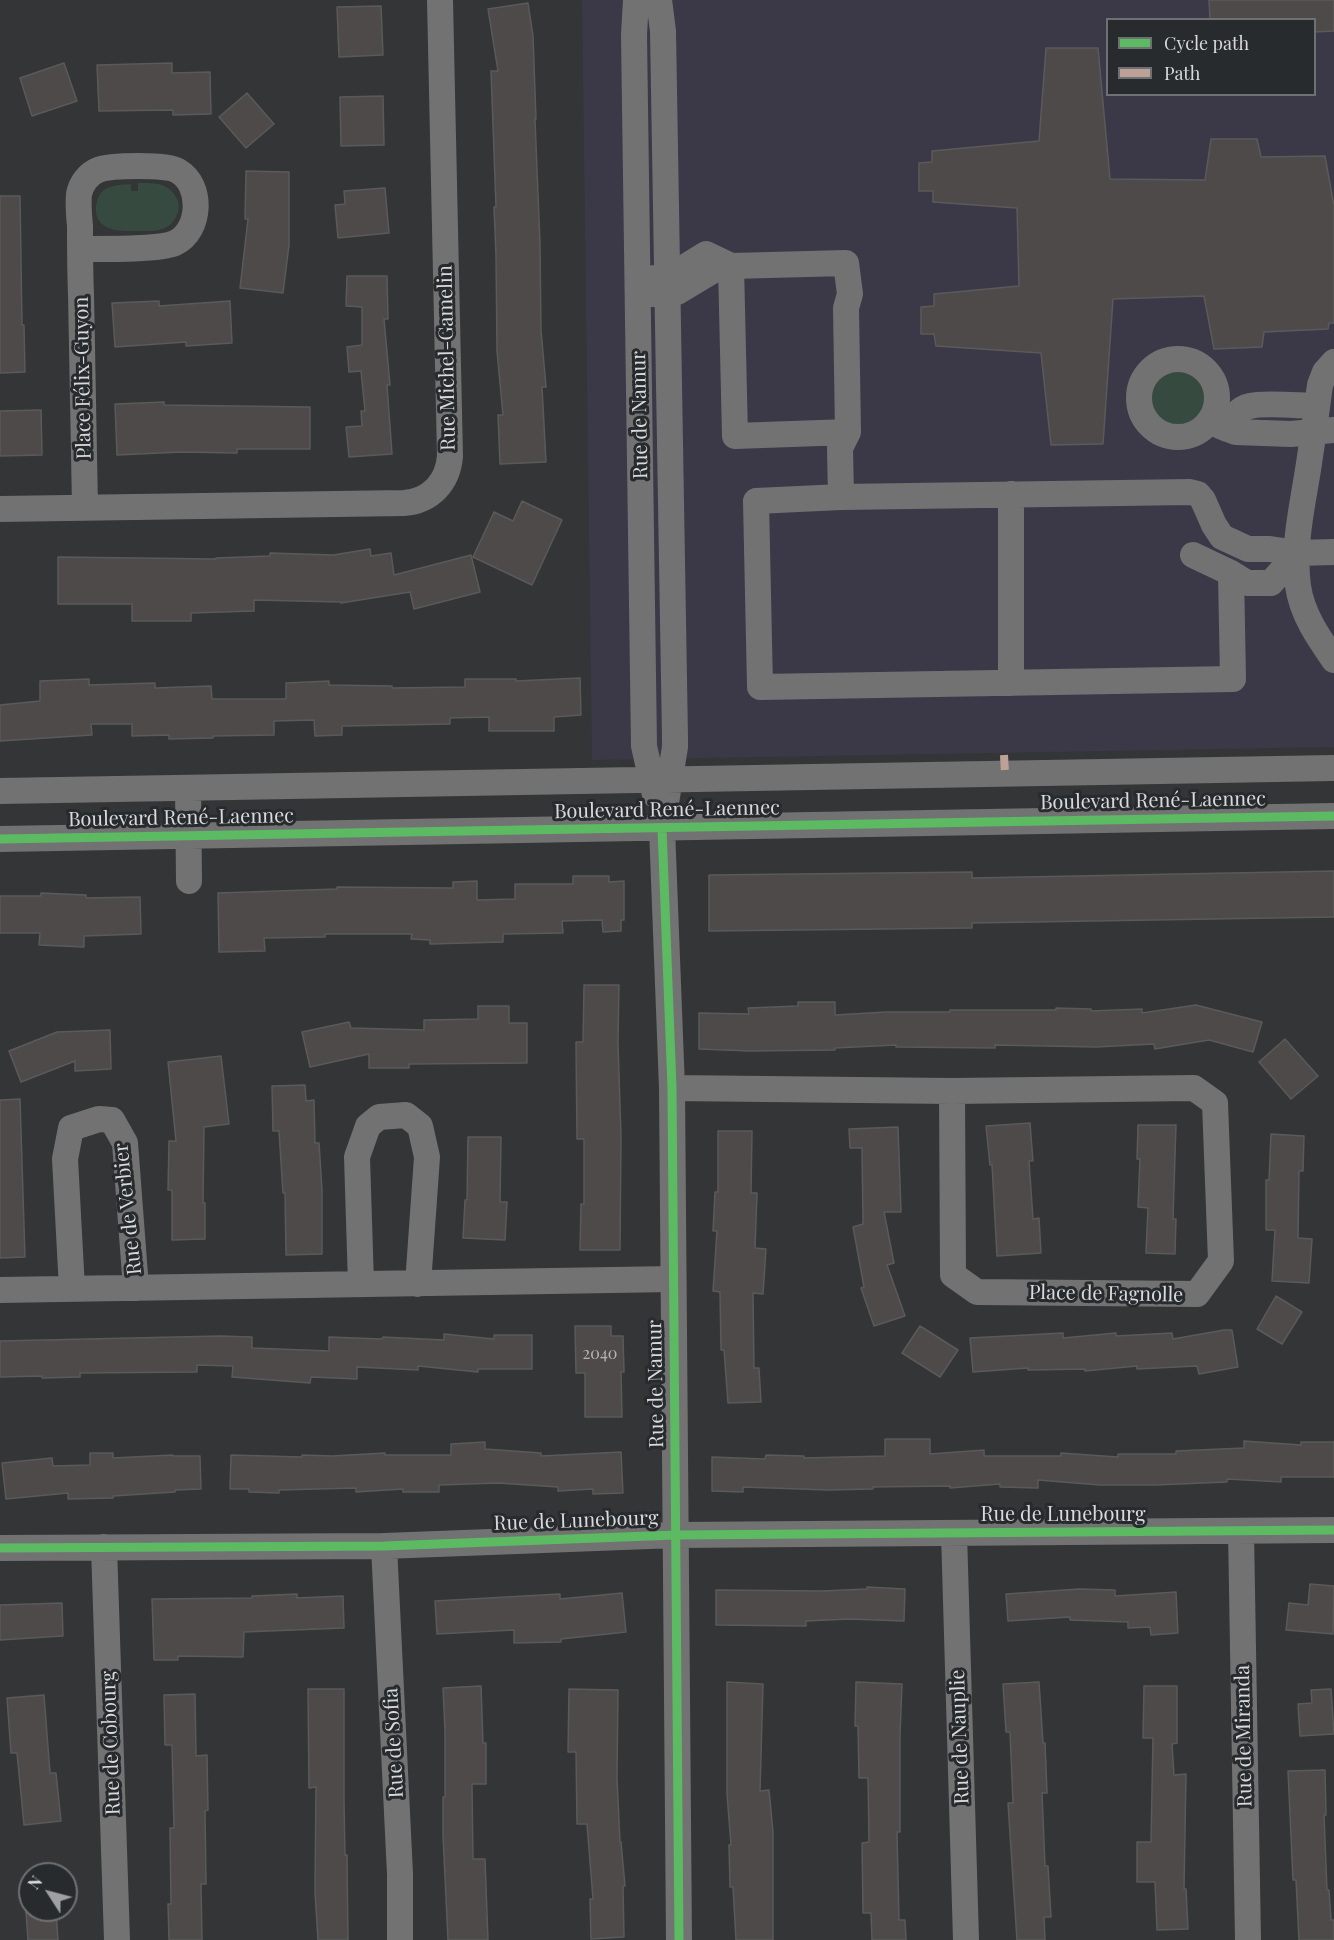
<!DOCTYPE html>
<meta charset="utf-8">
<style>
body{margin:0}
#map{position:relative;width:1334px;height:1940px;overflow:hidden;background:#333536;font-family:"Playfair Display",serif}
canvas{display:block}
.legend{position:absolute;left:1106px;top:18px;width:210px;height:78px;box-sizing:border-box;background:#282b2d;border:2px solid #6e7173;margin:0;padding:8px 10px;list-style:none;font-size:18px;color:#d8d9db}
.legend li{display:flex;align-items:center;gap:12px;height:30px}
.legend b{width:30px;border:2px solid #6e7173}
.north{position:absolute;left:18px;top:1862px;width:60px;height:60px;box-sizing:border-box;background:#282b2d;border:2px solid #6e7173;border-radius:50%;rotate:306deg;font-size:16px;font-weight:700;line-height:24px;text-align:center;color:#d8d9db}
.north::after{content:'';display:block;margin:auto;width:21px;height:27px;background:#9ea0a1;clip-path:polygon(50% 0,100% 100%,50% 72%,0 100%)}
</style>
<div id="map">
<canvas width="1334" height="1940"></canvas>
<ul class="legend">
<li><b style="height:8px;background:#5cba63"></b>Cycle path</li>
<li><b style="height:8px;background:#bda197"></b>Path</li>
</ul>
<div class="north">N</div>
</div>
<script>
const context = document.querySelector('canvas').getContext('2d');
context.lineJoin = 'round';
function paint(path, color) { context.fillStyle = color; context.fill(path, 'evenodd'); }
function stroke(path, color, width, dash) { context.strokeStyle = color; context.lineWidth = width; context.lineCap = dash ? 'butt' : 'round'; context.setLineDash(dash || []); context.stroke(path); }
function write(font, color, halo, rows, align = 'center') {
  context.font = font + ' "Playfair Display",serif'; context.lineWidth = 6; context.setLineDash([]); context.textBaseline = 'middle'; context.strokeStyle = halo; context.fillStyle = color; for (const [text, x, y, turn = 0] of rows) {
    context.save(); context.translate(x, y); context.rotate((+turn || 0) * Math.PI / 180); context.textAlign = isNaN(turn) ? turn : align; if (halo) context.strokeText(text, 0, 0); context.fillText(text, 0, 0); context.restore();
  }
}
paint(new Path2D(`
 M582,0H1334V747L592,760ZM1108,20H1314V94H1108Z`), '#3b3948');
paint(new Path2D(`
 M138,183C154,183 169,182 177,199C180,205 179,211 176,217C168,233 151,231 136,231C116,232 90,229 97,201C101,185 117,185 131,184V191H138Z
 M1151 398a28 28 0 1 1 56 0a28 28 0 1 1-56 0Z`), '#364a40');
const building = new Path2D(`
 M1209,0H1334V31L1314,32V20H1210Z
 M528,3L533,36L536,119H535L540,244L541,330L546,387H542L546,462L500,464L498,415H503L497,351L496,256L494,207H496L491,71H498L488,9Z
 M381,6L383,55L339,57L337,7Z
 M1046,48H1098L1110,179L1205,180L1211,139H1257L1261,157L1325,156L1334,206V323H1329L1328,329L1264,332L1262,347L1214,349L1204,296L1113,299L1103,444L1051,445L1041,353L936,346L934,334H921V307L934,306V294L1019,286L1017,208L933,202V191H919V163L932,162V151L1039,141Z
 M64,63L77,101L32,116L20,78Z
 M172,63V73L210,72L211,114L173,115V110L99,111L97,65Z
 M247,93L274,124L246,148L219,117Z
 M383,96L384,145L341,146L340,97Z
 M246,171L289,172V245L283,293L240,288L248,219H245Z
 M385,188L389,233L338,238L335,205L345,204L344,191Z
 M0,196H20L22,325H24L25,372L0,373Z
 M347,276H387L388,319H384L390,385H387L392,454L349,457L346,427L362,426L361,411H365L361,371L349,372L347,347L362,345V307L346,306Z
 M159,301V306L230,301L232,343L186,346V342L115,347L112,303Z
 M164,402V405L310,407V449H237V453L182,452L117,455L115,404Z
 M41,410L42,455L0,456V411Z
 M522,501L562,520L532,585L473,557L494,512L513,521Z
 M370,549L371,556L391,553L394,575L471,555L480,592L414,609L410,592L341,603V602L254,600V611L191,613V621H132V604H58V557L216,559V558L270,556V553L333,555Z
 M580,678L581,715L554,717V731H489V717L450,718V724L342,726V735L315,736L314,720L274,721V735L213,736V738L169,739V735L132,736V724H91L92,735L0,741V705L40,701V681L89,679V685L155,683V688L211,686L212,699H286V683L329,681V685L392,686V688L465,687V679H516V681Z
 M1334,871V917L972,923V928L709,931V875L972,872V878Z
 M573,876H609V882L624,881V920H621V931L603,932L602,920L562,921L563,933L503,934V942L430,944V940L411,939L412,934H325V937L264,938L265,951L219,952L218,893L337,889V887L453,888V882L477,881V900L515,899V884H573Z
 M41,893L86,895V898L140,897L141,934L84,936V947L39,945L40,933H0V896H41Z
 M584,985H619L618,1042L621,1137L620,1250H580L581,1204H584V1139H577L576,1042H583Z
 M798,1002H835V1015L886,1012H950V1010H1056V1008L1091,1009V1011L1142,1009V1013L1196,1005L1262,1022L1253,1052L1209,1040L1155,1049L1154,1044L1096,1047L995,1045V1048L896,1047V1045L835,1048V1050L750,1051L699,1049V1013L749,1014L748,1008L798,1006Z
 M478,1006H509V1023H527V1063L409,1064V1068H369V1054L310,1067L302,1032L349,1022L351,1028L424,1030V1020L478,1019Z
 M110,1030L111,1069L75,1071V1061L21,1082L9,1051L57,1032Z
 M1285,1039L1318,1076L1291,1099L1259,1062Z
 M221,1056L229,1124L204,1127L203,1203H205V1239L172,1240V1190H168L169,1141H176L168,1062Z
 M305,1085L306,1101L314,1100L315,1143H319L322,1190V1254L286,1255L285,1193H283L279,1131H273L272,1086Z
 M20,1099L25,1257L0,1258V1100Z
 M1030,1123L1033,1161H1029L1033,1219L1039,1218L1041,1253L997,1256L992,1165H990L986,1126Z
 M1138,1125H1176L1173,1219H1176L1175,1254L1146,1253L1148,1208L1138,1207L1140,1159H1137Z
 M898,1127L901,1212H884L894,1263L887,1265L905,1316L874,1326L861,1288L864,1287L853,1227L863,1224L862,1148H850L849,1129Z
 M718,1131H752L751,1193H757L755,1248L766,1249L763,1294L753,1293L754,1368H759L761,1402L728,1403L724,1350H721L720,1292L713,1291L717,1231H713L715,1192H718Z
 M1271,1134L1304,1136L1303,1171H1299L1298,1238L1312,1239L1309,1283L1272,1281L1275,1230H1266V1180H1269Z
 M468,1137H501L500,1202H507L505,1240L463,1238L465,1200H467Z
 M1276,1296L1302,1312L1282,1344L1257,1329Z
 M575,1326H611V1336H623L624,1372H621L622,1417H585V1373H576Z
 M920,1326L958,1350L940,1377L902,1353Z
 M1224,1330H1232L1238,1367L1199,1374L1197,1366L1137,1369V1366L1085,1371V1369L1028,1370V1368L973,1372L970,1338L1063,1333V1338L1116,1333V1336L1172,1333L1173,1339Z
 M444,1334L494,1339V1335H532V1369H478V1372L418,1366V1370L357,1367V1379L311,1377L310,1383L232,1377L233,1366L197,1365V1372L80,1373V1377L42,1378V1376L0,1377V1341L220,1336L252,1337V1348L329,1351V1337L382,1339L383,1337L444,1340Z
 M885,1439H930V1454L984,1450V1456H1061V1453L1118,1457V1454H1176V1451L1244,1448V1441L1301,1445V1442H1334V1477H1281V1482L1227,1479V1482L1155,1485H1100L1038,1480V1488L1000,1487V1484L950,1488V1486L873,1487V1489L828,1490L743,1487V1492L712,1491V1457L765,1459L766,1455L804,1456V1458L885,1456Z
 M485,1442V1449L541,1453V1456L621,1452L623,1493L593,1494V1489L558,1491V1487L498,1483L439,1485V1492H403V1489L356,1492V1488L279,1490V1493L249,1492V1489H230L231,1455L302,1457V1455L332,1456L385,1453V1455H451V1444Z
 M90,1453H113V1458L173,1455V1456H200L201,1489L175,1490V1492L113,1496V1498L68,1499V1493L6,1499L2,1463L52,1458L53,1466L90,1465Z
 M1310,1584L1334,1586L1333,1634L1286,1630L1289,1603L1308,1605Z
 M867,1587L905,1589L904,1621L849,1619L806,1621V1626L716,1625V1590L823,1591L867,1589Z
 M1079,1589L1115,1590V1596L1176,1592L1178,1633L1151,1635L1150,1627L1128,1628V1622L1070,1620V1617L1008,1621L1006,1594Z
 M622,1593L626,1632L561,1639V1642L514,1643V1630L437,1634L435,1601L560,1594V1599Z
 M297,1594V1598L343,1596L344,1628L244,1632L243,1657L178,1656V1660H154L152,1599L252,1598V1596Z
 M62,1603L63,1636L0,1640V1605Z
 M727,1682L763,1684L760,1791L769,1790L773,1832V1940H736L733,1887H730L729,1845H731L727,1794Z
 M856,1682L902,1684L900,1735V1832H897L899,1920H905L906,1940H872L871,1913H863L862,1843L869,1842L868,1778H859L858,1726H855Z
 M1039,1682L1043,1743H1045L1047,1793H1042L1045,1866H1048L1051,1917H1044L1045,1940H1017L1008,1803H1013L1010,1732H1006L1003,1684Z
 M481,1686L483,1743H486V1784H472L473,1859H485L488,1940H448L443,1835V1797H445V1731L443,1688Z
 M1144,1686H1177V1743L1172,1744L1174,1775L1186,1774L1184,1889H1186L1188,1929L1157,1930L1155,1882H1137V1842H1151L1153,1738H1143Z
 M308,1689H344V1801L345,1855H347L348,1940H318L315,1892L316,1787L309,1788Z
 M569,1689L618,1690L617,1778L620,1842H621L625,1886H623L624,1937L591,1939L590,1899H593L587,1824H577L576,1752H568Z
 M1331,1689L1334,1734L1300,1736L1298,1704L1312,1703L1311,1690Z
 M195,1694L196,1756L207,1755L208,1810L205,1811L206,1884H201L202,1940H169L168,1904H171L170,1828H174L172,1745H165L164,1695Z
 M44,1695L50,1773H56L61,1821L24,1825L17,1753H11L7,1698Z
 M1325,1770L1326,1815H1324L1327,1890H1329L1331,1920H1334V1940H1299L1296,1880H1293L1288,1771Z
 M56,1911L58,1940H28L26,1912Z`);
paint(building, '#4f4a4a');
stroke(building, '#5a5a5b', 1.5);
stroke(new Path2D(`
 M636,0L634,35L644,746L655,795
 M659,0L663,31L675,737V747L662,828L672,1088L679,1940
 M80,249C100,249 159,250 175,243C201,231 203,185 178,171C168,164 110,165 98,170C88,174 81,184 79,194C78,204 79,216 80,226C80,249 80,271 81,294C82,365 84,436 85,507
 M654,278H667L706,254L731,266
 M652,294L677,292L712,271L731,266L846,263L850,294L846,308L848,432L735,436L731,266
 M1139 398a39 39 0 1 1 78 0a39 39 0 1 1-78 0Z
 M1334,362L1325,372L1320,385C1316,415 1312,445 1307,476C1301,512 1293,549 1298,586C1302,614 1318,637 1334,660
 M1211,420L1220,426L1236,432L1291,434L1334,430
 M1227,429C1230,420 1239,408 1250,406C1264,402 1301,406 1317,406
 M1011,494V683
 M841,497L840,448L848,432
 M0,509L404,503C431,501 448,482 450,456L440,0
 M1193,555L1231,573L1247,583H1271L1297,553
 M1231,573L1233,679L760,687L756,501L841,497L1190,492L1198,494L1203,500L1214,525L1222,537L1248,549H1270L1297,553L1334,552
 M188,788L189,881
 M0,791L1334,768
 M0,839L1334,816
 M672,1088L952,1091L1194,1088L1215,1103L1221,1261L1197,1294L977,1292L953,1275L952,1091
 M361,1284L357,1157L368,1126L379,1117L406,1115L420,1126L427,1157L418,1284
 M72,1289L65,1159L71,1128L99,1119L112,1120L125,1143L136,1288
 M0,1290L673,1279
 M1241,1531L1248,1940
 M954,1533L966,1940
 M384,1546L400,1874V1940
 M104,1547L117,1940
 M0,1548L384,1546L676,1535L1334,1530`), '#727272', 26);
stroke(new Path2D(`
 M1004,755L1005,773`), '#bda197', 8, [15, 8]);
stroke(new Path2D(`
 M662,828L672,1088L679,1940
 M0,839L1334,816
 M0,1548L384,1546L676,1535L1334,1530`), '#5cba63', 9);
write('16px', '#b6b5b7', null, [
 ["2040",600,1354]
]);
write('20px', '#d8d9db', '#282b2d', [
 ["Rue Michel-Gamelin",447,358,-91],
 ["Place Félix-Guyon",83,378,-91],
 ["Rue de Namur",640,415,-91],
 ["Boulevard René-Laennec",1153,801,-1],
 ["Boulevard René-Laennec",667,810,-1],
 ["Boulevard René-Laennec",181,818,-1],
 ["Rue de Verbier",128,1209,-96],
 ["Place de Fagnolle",1106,1294,1],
 ["Rue de Namur",656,1384,-91],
 ["Rue de Lunebourg",1063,1515],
 ["Rue de Lunebourg",576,1521,-2],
 ["Rue de Miranda",1244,1736,-91],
 ["Rue de Nauplie",960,1737,-92],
 ["Rue de Cobourg",111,1743,-92],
 ["Rue de Sofia",394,1743,-93]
]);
</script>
